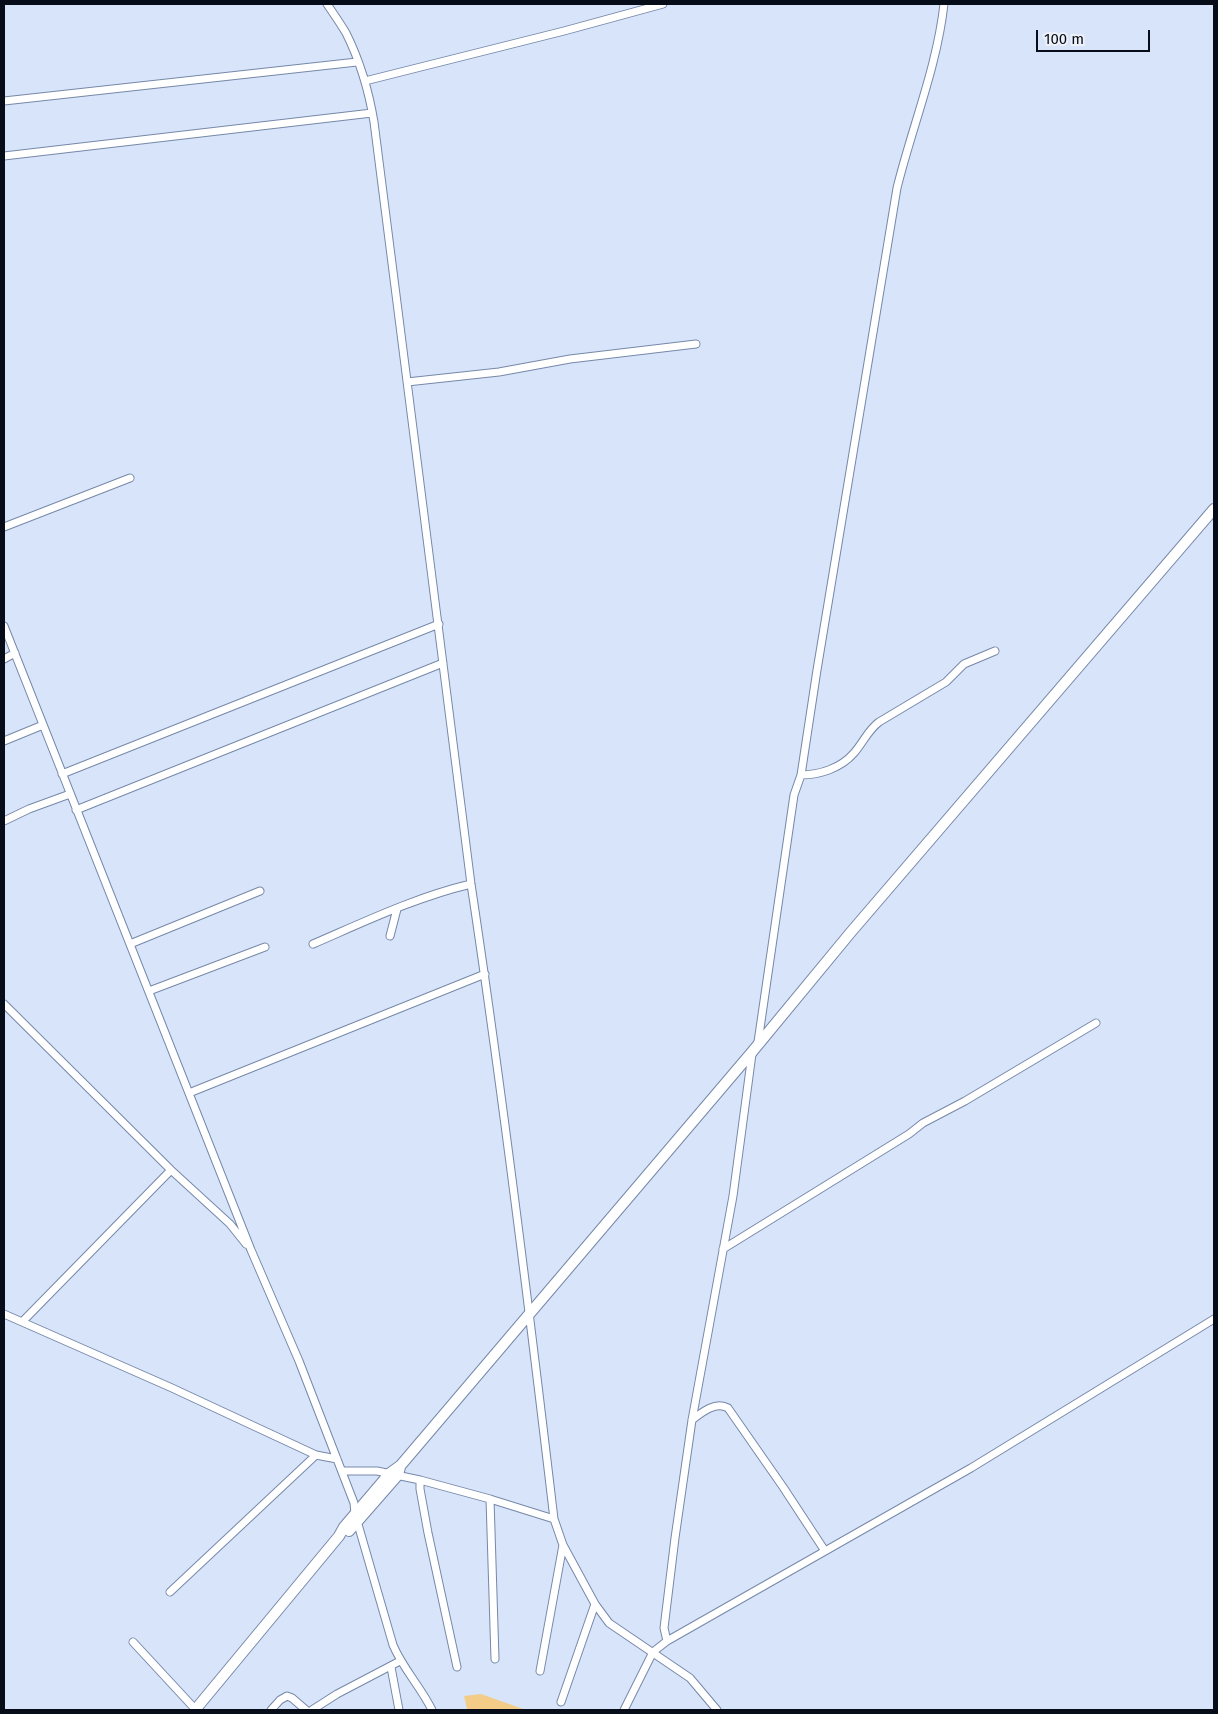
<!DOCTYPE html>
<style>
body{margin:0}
#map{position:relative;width:1218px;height:1714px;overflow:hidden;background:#d8e4fa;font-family:"Fira Sans",sans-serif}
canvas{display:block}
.frame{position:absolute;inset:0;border:5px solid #070d18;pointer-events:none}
.scale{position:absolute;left:1036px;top:30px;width:114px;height:22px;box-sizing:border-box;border:2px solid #070d18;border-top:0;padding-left:6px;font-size:15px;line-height:18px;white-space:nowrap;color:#070d18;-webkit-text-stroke:4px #edf1f8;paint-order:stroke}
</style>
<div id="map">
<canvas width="1218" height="1714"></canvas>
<div class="frame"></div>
<div class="scale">100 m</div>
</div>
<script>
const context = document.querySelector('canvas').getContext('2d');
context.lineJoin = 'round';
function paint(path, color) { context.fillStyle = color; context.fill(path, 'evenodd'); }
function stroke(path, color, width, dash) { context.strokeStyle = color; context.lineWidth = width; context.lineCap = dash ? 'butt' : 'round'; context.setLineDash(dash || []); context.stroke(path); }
paint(new Path2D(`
 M481,1694L526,1710H464L467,1709L464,1696Z`), '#f3cd88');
const minor = new Path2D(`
 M327,4C333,13 340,23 346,33C360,61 369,92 374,122L471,884C503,1095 529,1307 554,1519
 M365,81L564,31L663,4
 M4,101L357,62
 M4,156L372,113
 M407,382L499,372L570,359L696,344
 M4,527L130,478
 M4,626L251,1250L299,1361L354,1503L355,1514L393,1645C403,1669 421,1687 432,1710
 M4,659L15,653
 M4,741L43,725
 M62,774L439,624
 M801,775C820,775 841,768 854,753C863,743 868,730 879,722L946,682L964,664L995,651
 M76,810L443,663
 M4,821L29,809L70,794
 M390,936L397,909
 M130,944L260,891
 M313,944C364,922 416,897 471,884
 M149,991L265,947
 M4,1004L171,1170L230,1224L246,1244
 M758,1042L794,795L801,775L817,670L897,188C912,127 937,67 944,4
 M189,1093L485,974
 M723,1249L909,1134L923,1123L965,1101L1096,1023
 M4,1314L172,1388L316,1455L337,1459
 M23,1321L171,1170
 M692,1420C702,1412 716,1401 728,1408L783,1487L825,1551
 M342,1471H377L420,1480L490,1499L554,1519L563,1545L595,1604L609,1623L690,1678L717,1710
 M420,1480V1489L428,1533L457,1667
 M490,1499L495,1659
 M170,1592L316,1455
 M667,1641L664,1628L675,1538L692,1420L733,1196L752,1054
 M133,1642L196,1710
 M391,1667L399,1710
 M540,1671L563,1545
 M561,1702L595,1604
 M271,1710L280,1700L287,1696L292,1698L306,1710
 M312,1710L337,1694L400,1661
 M624,1710L653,1652L667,1641L971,1468L1214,1319`);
const secondary = new Path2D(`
 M349,1531L398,1475L400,1467
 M195,1710L339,1536L344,1527L390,1473L401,1465L752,1052L851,932L1214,509`);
stroke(minor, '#7688a9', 9);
stroke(secondary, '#7688a9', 12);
stroke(minor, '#fff', 7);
stroke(secondary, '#fff', 10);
</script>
